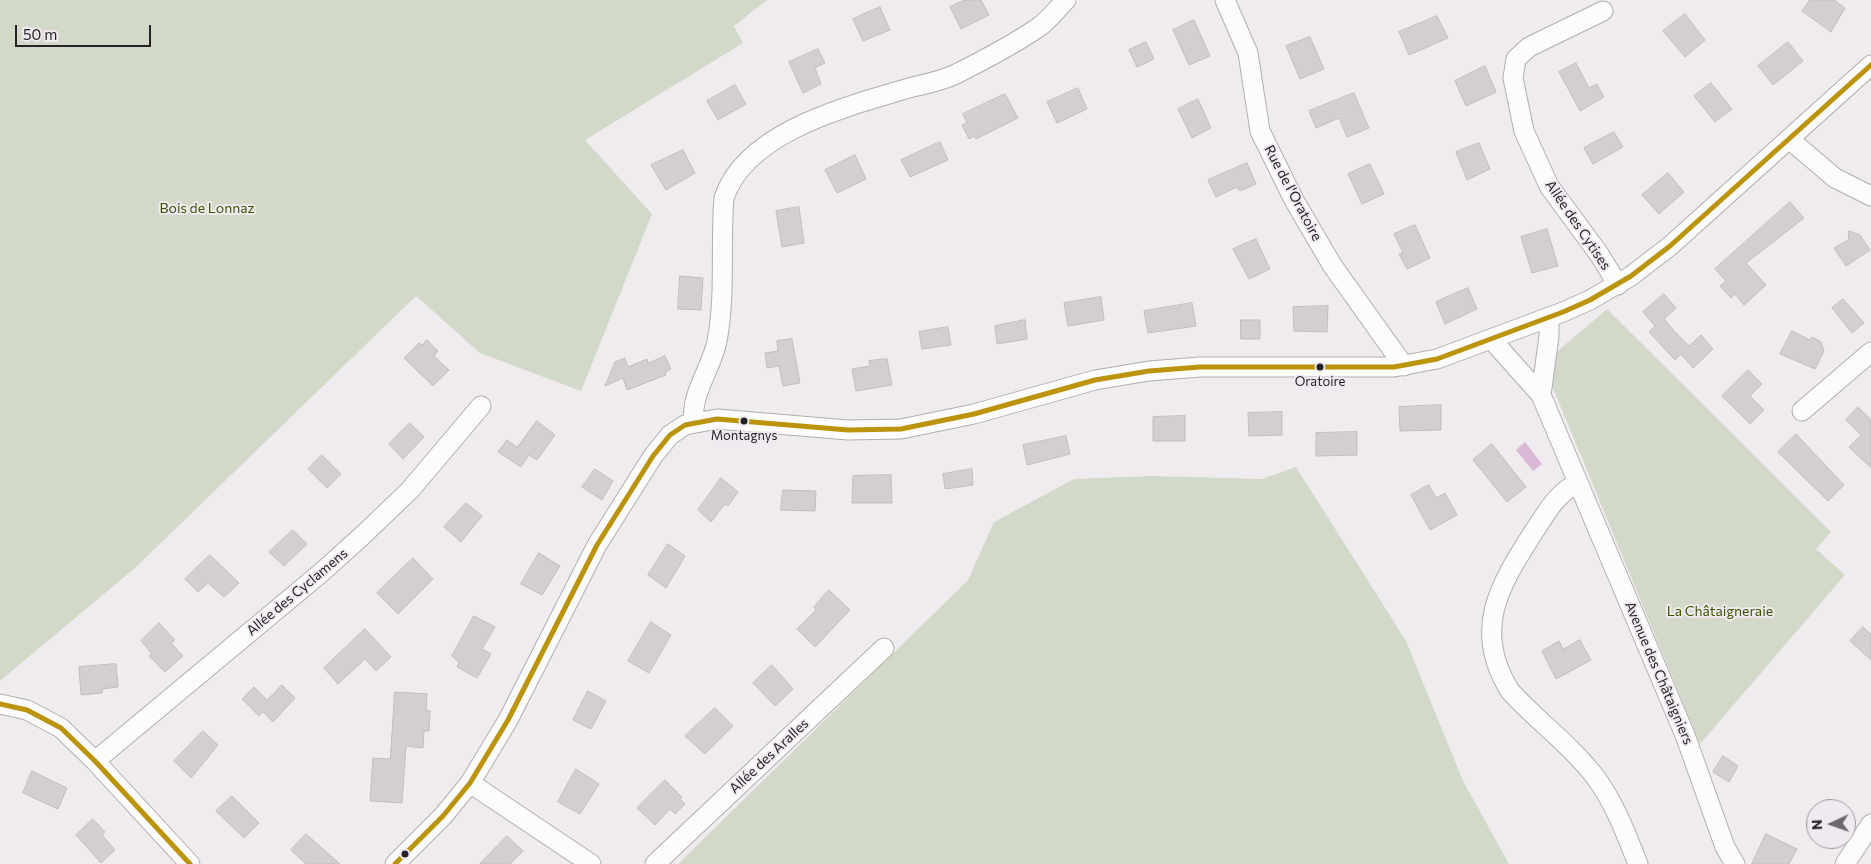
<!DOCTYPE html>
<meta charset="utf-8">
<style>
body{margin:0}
#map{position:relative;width:1871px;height:864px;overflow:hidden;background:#efebef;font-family:Commissioner,sans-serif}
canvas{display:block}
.north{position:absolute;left:1806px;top:799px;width:50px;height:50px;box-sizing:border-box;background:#f1e9f0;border:1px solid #a09a9f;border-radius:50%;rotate:267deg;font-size:14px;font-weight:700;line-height:20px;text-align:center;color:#262326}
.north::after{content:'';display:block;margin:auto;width:18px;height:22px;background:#6c696c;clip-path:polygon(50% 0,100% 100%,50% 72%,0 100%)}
.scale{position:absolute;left:15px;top:25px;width:136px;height:22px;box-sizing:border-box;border:2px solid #262326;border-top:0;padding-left:6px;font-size:15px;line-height:18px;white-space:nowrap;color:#262326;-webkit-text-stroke:4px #f1e9f0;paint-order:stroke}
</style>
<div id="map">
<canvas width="1871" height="864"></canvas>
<div class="north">N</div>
<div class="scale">50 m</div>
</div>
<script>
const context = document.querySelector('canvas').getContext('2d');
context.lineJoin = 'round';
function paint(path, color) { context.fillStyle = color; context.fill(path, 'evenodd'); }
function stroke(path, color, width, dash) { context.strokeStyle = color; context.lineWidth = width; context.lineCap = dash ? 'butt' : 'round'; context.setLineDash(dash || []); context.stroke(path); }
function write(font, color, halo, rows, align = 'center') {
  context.font = font + ' Commissioner,sans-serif'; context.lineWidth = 4; context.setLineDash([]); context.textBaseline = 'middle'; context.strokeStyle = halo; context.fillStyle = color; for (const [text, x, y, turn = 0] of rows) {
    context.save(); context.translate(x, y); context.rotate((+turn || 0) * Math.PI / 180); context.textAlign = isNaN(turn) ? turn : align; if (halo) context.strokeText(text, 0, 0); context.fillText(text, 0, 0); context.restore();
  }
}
paint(new Path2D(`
 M0,0H767L734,26L743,43L585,140L652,214L581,391L480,353L416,296L136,567L0,681Z
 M1607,309L1831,532L1816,549L1845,575L1700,744L1550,381L1553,359L1559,350Z
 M1296,467L1406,641L1463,781L1509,864H678L968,580L994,522L1074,479L1153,476L1262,479Z`), '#d2d9c9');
paint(new Path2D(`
 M1525,442L1542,464L1533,471L1516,450Z`), '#dab8d6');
const building = new Path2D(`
 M965,0H981L989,15L961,29L950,7Z
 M1810,0H1834L1845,8L1831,32L1802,11Z
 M880,7L890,30L863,41L853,19Z
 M1685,14L1705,40L1685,57L1663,31Z
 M1437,16L1448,38L1409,55L1399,32Z
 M1194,20L1210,56L1189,65L1173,30Z
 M1310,37L1324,69L1300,79L1286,46Z
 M1146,42L1154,59L1137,67L1129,50Z
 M1788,42L1803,61L1773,85L1758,66Z
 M818,49L825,63L815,68L821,84L803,93L789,62Z
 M1576,63L1589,88L1597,84L1604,97L1580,111L1559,72Z
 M1485,66L1496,92L1466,106L1455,81Z
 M1711,83L1732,109L1715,122L1694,96Z
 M735,85L746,104L718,120L707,101Z
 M1078,88L1087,109L1057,123L1047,102Z
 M1354,93L1369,128L1347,137L1339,118L1316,128L1309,111Z
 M1005,94L1018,118L976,139L974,136L969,139L962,125L967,123L963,114Z
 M1198,99L1211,128L1192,138L1178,109Z
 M1614,132L1623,147L1593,164L1584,148Z
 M940,142L948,160L910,177L901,160Z
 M1479,143L1490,169L1467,180L1456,152Z
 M683,150L695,173L666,190L651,165Z
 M855,155L866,179L837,193L825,170Z
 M1247,163L1256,184L1240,191L1237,187L1216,197L1208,180Z
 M1370,164L1384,194L1362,204L1348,174Z
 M1668,173L1684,192L1659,214L1642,195Z
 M1790,202L1804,218L1746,263L1766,285L1744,305L1735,294L1731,298L1720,286L1726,281L1715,269Z
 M799,207L804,243L782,247L776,211Z
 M1415,225L1430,258L1407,269L1399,254L1403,253L1394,234Z
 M1547,229L1558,266L1532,273L1521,237Z
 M1849,231L1860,235L1870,250L1846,266L1834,248L1848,240Z
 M1256,239L1270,269L1249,279L1233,249Z
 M680,276L703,278L701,310L678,309Z
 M1468,288L1477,309L1445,324L1436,302Z
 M1664,294L1676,308L1664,319L1676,333L1689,346L1701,335L1713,349L1693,368L1681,354L1675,360L1649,332L1655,326L1643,312Z
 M1101,297L1104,320L1068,326L1064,303Z
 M1843,299L1864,323L1852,333L1832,308Z
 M1192,303L1196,326L1148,333L1144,311Z
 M1328,306L1327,332L1294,331L1293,307Z
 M1025,320L1027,339L997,344L995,326Z
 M1241,320H1260V339H1241Z
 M948,327L951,345L922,349L919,332Z
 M1792,331L1810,340L1812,337L1821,342L1824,351L1815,369L1780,354Z
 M792,339L800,383L783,386L779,366L767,368L765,353L778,351L777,341Z
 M427,340L438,351L434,356L449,370L433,386L404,358L419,343L422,345Z
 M665,356L671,369L665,372L666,375L627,390L623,378L605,386L615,362L625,358L628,367L647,359L648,363Z
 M887,359L892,385L856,391L852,369L870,366L869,361Z
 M1748,370L1762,384L1750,396L1764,410L1750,424L1722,396Z
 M1441,405V430L1400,431L1399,407Z
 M1858,407L1871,420V468L1849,447L1861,435L1846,420Z
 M1282,412V435L1249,436L1248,413Z
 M1185,416V441H1153V417Z
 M537,421L555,435L537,460L529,455L521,467L498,452L507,440L517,447Z
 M410,423L424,437L403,459L389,444Z
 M1357,432V455L1316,456V433Z
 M1796,434L1844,485L1828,501L1778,452Z
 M1066,436L1070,454L1027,465L1023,445Z
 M1492,444L1526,487L1507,502L1473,460Z
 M322,455L341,474L327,488L308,469Z
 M595,469L613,481L602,500L582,487Z
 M972,469L973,485L945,489L943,474Z
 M891,475L892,503H852L853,476Z
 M721,478L738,492L728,506L725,504L711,522L698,510Z
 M1429,485L1436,498L1445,493L1457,515L1430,530L1411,495Z
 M783,490L816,491L815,511L781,510Z
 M466,503L482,516L461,542L444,527Z
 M293,530L307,544L284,566L269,552Z
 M668,544L685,556L666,588L648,575Z
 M539,553L560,566L542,595L521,584Z
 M210,555L239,583L224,597L208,583L198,592L185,579Z
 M413,558L433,579L398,614L377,593Z
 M829,590L850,610L815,647L797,629L816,610L814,607Z
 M474,616L495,627L482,649L491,654L477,678L457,667L459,662L452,656Z
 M651,622L671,635L649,673L628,661Z
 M159,623L175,640L171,643L183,656L165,672L149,656L152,654L141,641Z
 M1863,627L1871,634V660L1850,641Z
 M365,629L391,657L376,671L365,659L338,684L324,668Z
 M1580,640L1591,660L1556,679L1542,651L1559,641L1563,649Z
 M116,664L118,687L102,689V693L81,695L79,667Z
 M772,665L793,689L775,706L753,683Z
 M282,685L295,698L273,722L263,712L259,716L242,699L254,687L267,700Z
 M588,691L606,701L591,729L573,720Z
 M395,692L427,694L426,710L430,711L429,731H424L423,748L406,746L402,803L370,801L373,758L390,759Z
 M715,708L733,726L705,754L685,736Z
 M203,731L218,745L191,778L174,761Z
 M1723,756L1738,766L1729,782L1713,772Z
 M576,769L599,784L580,814L558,802Z
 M32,771L67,788L58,809L23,793Z
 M665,780L682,797L680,799L685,804L675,814L670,809L655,825L637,808Z
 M232,796L259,823L244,838L216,811Z
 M93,819L105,832L102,835L115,850L101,863L76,835Z
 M306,834L340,864H306L291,850Z
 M1766,834L1797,849L1789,864H1752Z
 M507,836L523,851L510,864H480Z`);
paint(building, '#d2ced1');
stroke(building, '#c1bdc0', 1);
const minor = new Path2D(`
 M1225,0L1248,53L1260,131L1294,200L1332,265L1404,366
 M1603,11L1529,47L1516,59L1513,78L1524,131L1549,186L1599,254L1618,285
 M1789,139L1835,178L1871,196
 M1491,339L1541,395L1685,735L1725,847L1735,864
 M1541,395L1549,336V318
 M1802,411L1871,352
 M694,422C690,394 712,368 717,341C726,293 720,246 724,198C746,131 849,106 909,88C925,84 942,81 956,74C980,62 1017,42 1039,27C1049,20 1057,9 1066,0
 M1578,483C1556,493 1546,514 1533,533C1499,586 1472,630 1510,691C1537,721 1571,745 1596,778C1615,804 1626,834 1638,864
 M0,704L27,710L61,728L95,761L190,864
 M95,761L322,572L363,535L410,490L481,406
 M470,783L591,864
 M395,864L443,816L470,783L508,720L597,545L653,456L670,435L685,425L717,419L848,430L901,429L974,414L1095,380L1149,371L1200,367H1394L1437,359L1563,312L1590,300L1631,276L1670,246L1871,65
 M655,864L884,648
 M1845,864L1871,824`);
stroke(minor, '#b1adb0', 21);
stroke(minor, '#fdfcfd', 19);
stroke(new Path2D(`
 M0,704L27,710L61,728L95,761L190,864
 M395,864L443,816L470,783L508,720L597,545L653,456L670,435L685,425L717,419L848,430L901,429L974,414L1095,380L1149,371L1200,367H1394L1437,359L1563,312L1590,300L1631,276L1670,246L1871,65`), '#bc940b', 5);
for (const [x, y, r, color] of [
 [1320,367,4.5,"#262326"],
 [744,421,4.5,"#262326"],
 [405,854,4.5,"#262326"]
]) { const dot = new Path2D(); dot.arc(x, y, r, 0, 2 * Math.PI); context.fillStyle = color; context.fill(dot); stroke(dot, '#f1e9f0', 2); }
write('13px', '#262326', '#f1e9f0', [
 ["Oratoire",1320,382],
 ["Montagnys",744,436]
]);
write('14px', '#262326', '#f1e9f0', [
 ["Rue de l'Oratoire",1293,193,62],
 ["Allée des Cytises",1578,225,56],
 ["Allée des Cyclamens",297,592,-40],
 ["Avenue des Châtaigniers",1659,673,67],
 ["Allée des Aralles",769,756,-43]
]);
write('14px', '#395500', '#f1e9f0', [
 ["Bois de Lonnaz",207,208],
 ["La Châtaigneraie",1720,611]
]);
</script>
